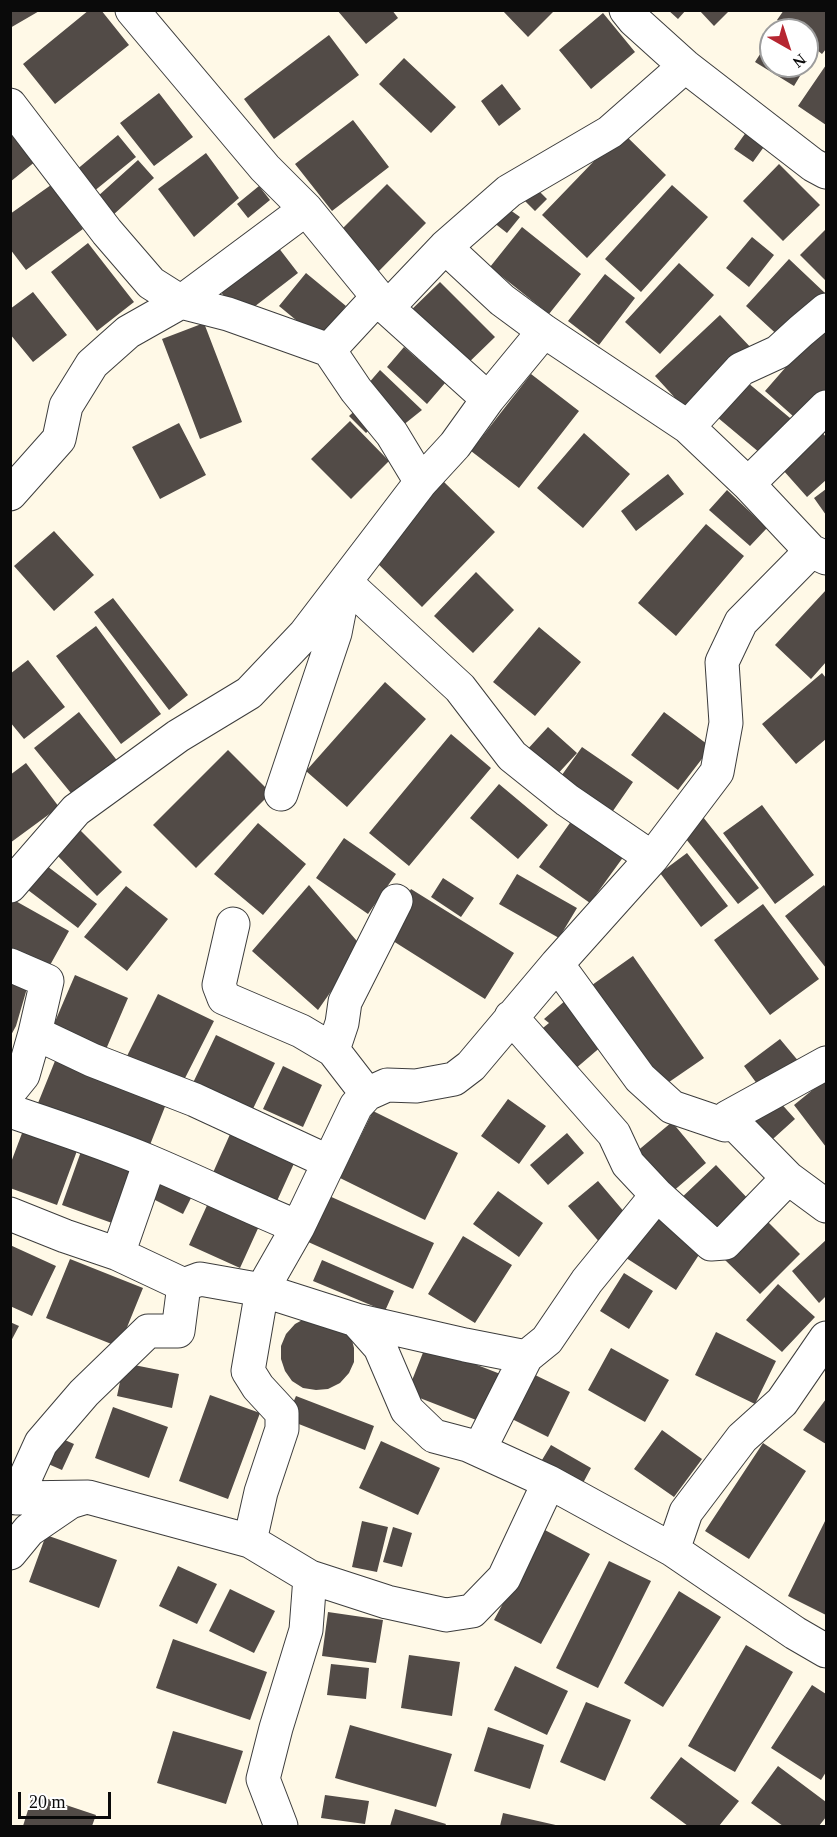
<!DOCTYPE html>
<style>
body{margin:0}
#map{position:relative;width:837px;height:1837px;overflow:hidden;background:#fff9e7;font-family:"Times New Roman",serif}
canvas{display:block}
.frame{position:absolute;inset:0;border:12px solid #0a0a0a;pointer-events:none}
.north{position:absolute;left:759px;top:18px;width:60px;height:60px;box-sizing:border-box;background:#fff;border:2px solid #9d9d9d;border-radius:50%;rotate:141deg;font-size:16px;font-weight:700;line-height:24px;text-align:center;color:#0a0a0a}
.north::after{content:'';display:block;margin:auto;width:21px;height:27px;background:#b62631;clip-path:polygon(50% 0,100% 100%,50% 72%,0 100%)}
.scale{position:absolute;left:18px;top:1792px;width:93px;height:27px;box-sizing:border-box;border:3px solid #0a0a0a;border-top:0;padding-left:8px;font-size:18px;line-height:21px;white-space:nowrap;color:#0a0a0a;-webkit-text-stroke:4px #fff;paint-order:stroke}
</style>
<div id="map">
<canvas width="837" height="1837"></canvas>
<div class="frame"></div>
<div class="north">N</div>
<div class="scale">20 m</div>
</div>
<script>
const context = document.querySelector('canvas').getContext('2d');
context.lineJoin = 'round';
function paint(path, color) { context.fillStyle = color; context.fill(path, 'evenodd'); }
function stroke(path, color, width, dash) { context.strokeStyle = color; context.lineWidth = width; context.lineCap = dash ? 'butt' : 'round'; context.setLineDash(dash || []); context.stroke(path); }
paint(new Path2D(`
 M10,10H41L10,28Z
 M89,10H101L129,45L55,104L23,64Z
 M337,10H392L398,18L366,44Z
 M502,10H555L528,37Z
 M668,10H686L678,19Z
 M699,10H730L714,26Z
 M784,10H826V49L822,54L807,42V30H791L777,20Z
 M603,13L635,52L591,89L559,50Z
 M329,35L359,75L274,139L244,99Z
 M771,37V66H806L794,86L755,62Z
 M404,58L456,107L431,133L379,84Z
 M826,65V125L798,106Z
 M502,84L521,109L499,126L481,101Z
 M159,93L193,137L154,166L120,123Z
 M353,120L389,167L332,211L295,164Z
 M10,130L36,161L10,182Z
 M747,131L766,144L753,162L734,149Z
 M622,132L666,175L587,258L542,215Z
 M118,135L136,157L93,192L75,171Z
 M206,153L239,198L194,237L158,189Z
 M138,160L154,178L113,215L97,197Z
 M779,164L820,205L783,241L743,201Z
 M387,184L426,223L378,272L338,233Z
 M51,185L83,229L26,270L10,249V214Z
 M672,185L708,217L641,292L605,259Z
 M259,186L270,200L248,218L237,204Z
 M536,188L547,199L535,211L524,200Z
 M506,207L520,217L507,233L493,222Z
 M522,227L581,274L549,314L490,267Z
 M826,229V281L800,255Z
 M752,237L774,255L749,287L726,268Z
 M88,243L134,302L97,331L51,272Z
 M278,247L298,273L241,317L220,291Z
 M789,259L826,294L783,340L746,306Z
 M679,263L714,295L660,354L625,322Z
 M306,273L346,306L319,339L279,306Z
 M605,274L635,298L599,345L568,321Z
 M440,282L495,337L461,370L406,315Z
 M33,292L67,335L33,362L10,334V309Z
 M720,315L754,351L688,412L655,376Z
 M826,321V399L803,425L765,391Z
 M204,323L242,422L200,439L162,339Z
 M404,347L445,383L427,404L387,367Z
 M380,370L422,410L402,426L367,385Z
 M531,374L579,411L519,488L471,451Z
 M741,377L796,423L766,458L711,412Z
 M360,406L376,423L366,433L349,416Z
 M350,421L389,461L351,499L311,459Z
 M179,423L206,475L160,499L132,447Z
 M816,425L826,437V480L807,497L775,461Z
 M584,433L630,474L583,528L537,488Z
 M668,474L684,494L636,531L621,511Z
 M443,481L495,532L422,607L370,556Z
 M826,489V515L814,498Z
 M727,490L767,528L750,546L709,510Z
 M706,524L744,556L676,636L638,603Z
 M54,531L94,575L54,611L14,566Z
 M476,572L514,610L473,653L434,616Z
 M826,590V662L811,679L775,645Z
 M113,598L188,695L169,710L94,612Z
 M96,626L161,714L121,744L56,656Z
 M539,627L581,662L535,716L493,682Z
 M28,660L65,707L24,739L10,722V674Z
 M822,673L826,678V739L796,764L762,724Z
 M385,682L426,719L347,807L306,771Z
 M79,712L119,763L75,798L34,748Z
 M664,712L711,747L678,790L631,755Z
 M548,727L577,753L554,778L525,752Z
 M451,734L491,768L409,866L369,833Z
 M582,747L633,782L606,821L554,786Z
 M228,750L271,793L196,868L153,825Z
 M26,763L59,807L10,843V775Z
 M499,784L548,825L518,859L470,818Z
 M762,805L814,875L775,904L723,833Z
 M703,817L759,888L738,904L682,834Z
 M572,820L624,856L590,903L539,867Z
 M258,823L306,864L263,915L214,874Z
 M78,828L122,872L97,896L54,852Z
 M344,838L396,874L368,914L316,878Z
 M687,853L728,906L701,927L660,873Z
 M43,863L97,904L78,928L24,887Z
 M517,874L577,908L559,938L499,904Z
 M443,878L474,898L461,917L431,897Z
 M309,885L362,947L318,1010L252,951Z
 M824,885L826,888V968L785,916Z
 M126,886L168,919L127,971L84,937Z
 M411,889L514,953L485,999L382,934Z
 M12,899L69,931L44,976L10,957V902Z
 M763,904L819,979L770,1015L714,940Z
 M633,956L704,1058L656,1091L585,990Z
 M10,970L30,978L16,1026L10,1037Z
 M75,975L128,998L104,1054L51,1031Z
 M158,994L214,1021L182,1084L126,1058Z
 M566,1000L603,1045L567,1076L533,1036L549,1023L544,1019Z
 M216,1035L275,1063L250,1115L191,1087Z
 M780,1039L800,1063L763,1092L744,1066Z
 M57,1056L168,1099L146,1155L34,1113Z
 M283,1066L322,1085L303,1127L263,1109Z
 M826,1079V1147L794,1105Z
 M508,1099L546,1126L519,1164L481,1136Z
 M778,1100L795,1119L764,1147L747,1128Z
 M373,1111L458,1153L425,1220L340,1178Z
 M27,1120L81,1140L57,1205L10,1188V1165Z
 M672,1122L706,1163L664,1199L629,1158Z
 M231,1132L296,1159L272,1212L208,1184Z
 M567,1133L584,1153L548,1185L530,1165Z
 M84,1143L134,1160L112,1223L62,1205Z
 M716,1165L752,1203L714,1239L678,1201Z
 M151,1172L193,1194L183,1214L141,1193Z
 M598,1181L631,1220L602,1245L568,1206Z
 M498,1191L543,1223L519,1257L473,1224Z
 M327,1195L434,1243L413,1289L306,1241Z
 M209,1201L260,1224L240,1268L189,1245Z
 M659,1214L706,1244L676,1290L623,1256L639,1232L645,1236Z
 M764,1218L800,1254L760,1294L724,1259Z
 M463,1236L512,1265L475,1323L428,1294Z
 M826,1240V1296L819,1303L792,1271Z
 M10,1245L56,1266L32,1316L10,1306Z
 M70,1259L143,1288L119,1347L46,1318Z
 M322,1260L394,1291L385,1311L313,1281Z
 M624,1273L653,1291L629,1329L600,1311Z
 M778,1284L815,1317L782,1352L746,1320Z
 M319,1316L351,1336L354,1348V1362L349,1373L340,1383L328,1389L316,1390L303,1388L292,1381L285,1371L281,1359V1346L286,1334L295,1324L306,1318Z
 M10,1322L19,1326L10,1343Z
 M716,1332L776,1361L755,1404L695,1375Z
 M426,1345L508,1377L489,1425L407,1393Z
 M611,1348L669,1380L645,1422L588,1390Z
 M124,1363L179,1374L172,1408L117,1396Z
 M533,1374L570,1392L548,1437L510,1418Z
 M210,1395L260,1413L228,1499L179,1481Z
 M296,1396L374,1426L365,1450L286,1419Z
 M826,1399V1444L803,1430Z
 M113,1407L168,1427L149,1478L95,1458Z
 M662,1430L702,1459L674,1497L634,1469Z
 M58,1437L74,1444L62,1470L46,1463Z
 M381,1441L440,1468L418,1515L359,1488Z
 M763,1443L806,1471L749,1559L705,1531Z
 M551,1445L591,1468L583,1483L542,1460Z
 M826,1519V1615L788,1596Z
 M362,1521L388,1527L377,1572L352,1567Z
 M393,1527L412,1533L402,1567L383,1562Z
 M543,1529L590,1554L541,1644L494,1620Z
 M46,1535L117,1560L99,1608L29,1582Z
 M609,1561L651,1581L598,1688L556,1668Z
 M178,1566L217,1584L197,1624L159,1606Z
 M230,1589L275,1611L254,1653L209,1631Z
 M679,1591L721,1617L663,1707L624,1683Z
 M328,1612L383,1620L376,1663L322,1656Z
 M173,1639L267,1672L250,1720L156,1688Z
 M746,1645L793,1672L735,1772L688,1746Z
 M409,1655L460,1662L452,1716L401,1708Z
 M331,1664L369,1668L366,1699L327,1695Z
 M515,1666L568,1691L547,1735L494,1710Z
 M812,1685L826,1694V1772L821,1780L771,1748Z
 M586,1702L631,1720L605,1781L560,1762Z
 M350,1725L452,1754L436,1807L335,1778Z
 M488,1727L544,1745L530,1789L474,1771Z
 M173,1731L243,1751L226,1804L157,1783Z
 M681,1757L739,1801L719,1826H688L650,1798Z
 M778,1766L826,1802V1817L819,1826H783L751,1803Z
 M33,1794L96,1815L92,1826H23Z
 M325,1795L369,1801L365,1824L321,1818Z
 M395,1809L446,1824L445,1826H390Z
 M503,1813L560,1826H500Z`), '#524b47');
const street = new Path2D(`
 M132,10L265,168L306,209L387,308L488,399
 M626,10L634,20L685,66L813,165L826,172
 M10,105L107,232L151,283L181,302L228,314L329,350L356,390L392,434L421,482
 M445,247L502,300L544,331L688,427L748,484L811,551L826,558
 M387,308L445,247L509,191L610,132L685,66
 M329,350L378,297
 M688,427L741,369L778,352L801,331L826,310
 M748,484L826,407
 M10,494L59,439L66,406L92,364L128,332L181,302L306,209
 M281,794L335,633L345,582L460,688L512,756L567,800L652,858
 M10,886L76,810L178,736L249,693L305,634L421,482L455,445L488,399L544,331
 M233,924L219,985L224,998L301,1031L333,1050L367,1094
 M557,964L640,1078L672,1107L725,1125L728,1117L788,1178L826,1206
 M10,965L47,981L35,1033L23,1075L10,1091
 M511,1017L614,1134L628,1164L657,1195L711,1244L725,1243L788,1178
 M35,1033L92,1060L195,1100L329,1162
 M333,1050L342,1023L345,1002L396,901
 M10,1111C56,1127 103,1142 148,1161C198,1182 247,1206 298,1227
 M728,1117L826,1063
 M10,1214L65,1236L118,1254L184,1285L200,1279L262,1290L356,1320L380,1347L407,1410L434,1436L468,1445L549,1482L673,1550L795,1633L826,1651
 M118,1254L150,1162
 M356,1320L465,1345L526,1357
 M479,1450L526,1357L547,1340L587,1281L657,1195
 M10,1495L16,1498L88,1497L250,1541L310,1577L387,1602L446,1615L472,1611L504,1578L549,1482
 M16,1498L41,1443L84,1393L148,1331H178L184,1285
 M250,1541L261,1492L282,1429V1413L258,1387L248,1371L262,1290L298,1227L356,1106L367,1094L387,1085L416,1086L454,1079L471,1066L557,964L652,858L717,772L726,723L722,662L741,622L811,551
 M673,1550L686,1512L742,1438L782,1402L826,1338
 M10,1553L29,1530L70,1502L83,1498
 M281,1826L263,1779L276,1728L306,1630L310,1577`);
stroke(street, '#3d3d3d', 35);
stroke(street, '#fff', 33);
</script>
